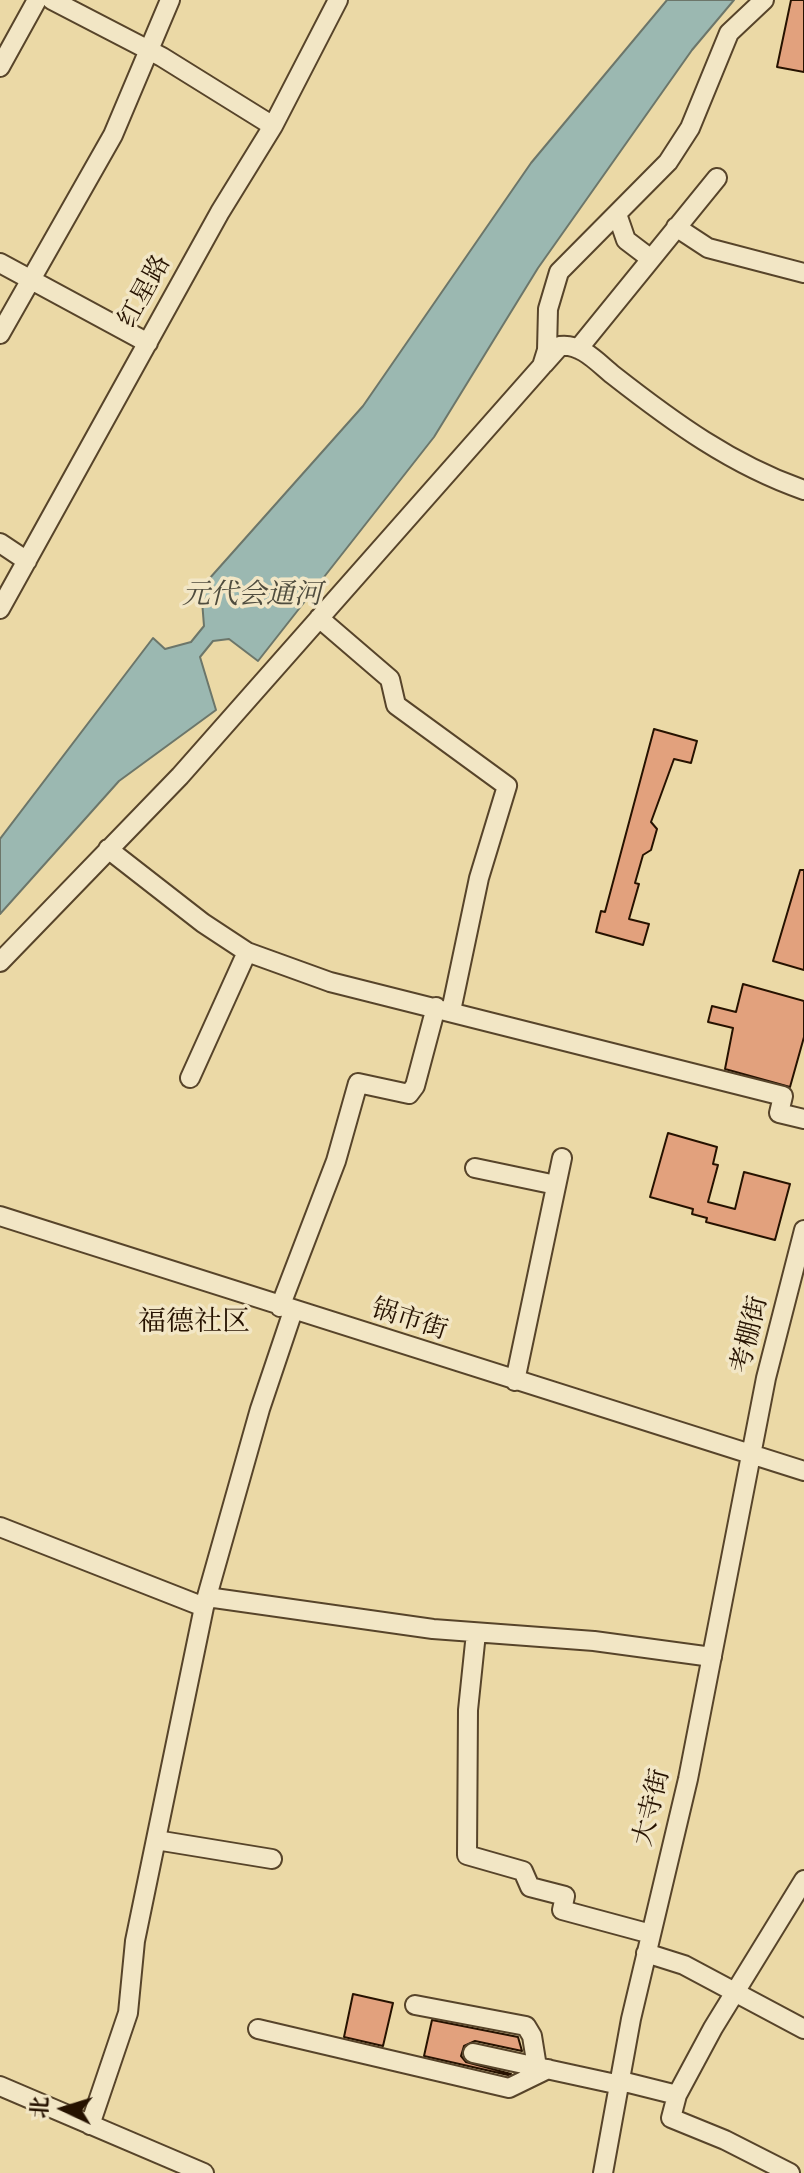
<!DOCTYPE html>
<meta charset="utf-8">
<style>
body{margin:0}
#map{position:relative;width:804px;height:2173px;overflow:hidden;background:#ebd9a6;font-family:Cardo,"Noto Serif SC",serif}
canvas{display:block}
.north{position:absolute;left:24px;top:2069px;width:80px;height:80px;-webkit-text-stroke:6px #f2e6c5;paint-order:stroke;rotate:274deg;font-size:22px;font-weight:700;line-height:32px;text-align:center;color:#261200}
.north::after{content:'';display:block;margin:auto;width:28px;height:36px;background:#261200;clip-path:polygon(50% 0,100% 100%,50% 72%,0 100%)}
</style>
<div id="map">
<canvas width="804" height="2173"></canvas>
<div class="north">北</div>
</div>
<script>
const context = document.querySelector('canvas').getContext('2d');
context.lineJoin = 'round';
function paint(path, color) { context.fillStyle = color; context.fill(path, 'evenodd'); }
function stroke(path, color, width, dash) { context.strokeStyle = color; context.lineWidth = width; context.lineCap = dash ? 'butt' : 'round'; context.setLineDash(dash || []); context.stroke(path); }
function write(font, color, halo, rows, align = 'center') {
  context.font = font + ' Cardo,"Noto Serif SC",serif'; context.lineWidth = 7; context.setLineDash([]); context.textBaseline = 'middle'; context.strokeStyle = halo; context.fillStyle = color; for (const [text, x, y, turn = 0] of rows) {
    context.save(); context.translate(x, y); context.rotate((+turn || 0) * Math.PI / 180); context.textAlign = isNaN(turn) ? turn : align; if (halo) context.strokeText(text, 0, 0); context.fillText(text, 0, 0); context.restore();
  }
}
const water = new Path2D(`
 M667,0H734L692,50L538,268L434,437L258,661L229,639L213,641L200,657L216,710L119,781L0,914V839L153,638L165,649L191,642L204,626L201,588L363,406L531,163Z`);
paint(water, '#9bb8b1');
stroke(water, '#6c766a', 2);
const building = new Path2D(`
 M791,0H804V72L777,67Z
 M654,729L697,741L691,763L674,759L651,822L657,829L651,850L643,855L635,883L639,884L629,919L649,924L643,945L596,932L601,911L605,912Z
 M800,870H804V970L773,961Z
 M743,984L804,1001V1037L790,1087L725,1069L733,1028L708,1022L712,1006L736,1012Z
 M668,1133L717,1147L713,1164L718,1165L708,1202L735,1209L744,1172L790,1184L775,1240L706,1222L707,1218L692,1214L693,1209L650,1197Z
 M353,1994L393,2003L383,2046L344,2037Z
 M432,2020L518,2037L522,2051L475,2041L464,2046L461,2056L466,2062L511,2074L508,2075L424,2056Z`);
paint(building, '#e2a17d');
stroke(building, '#261200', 2);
const minor = new Path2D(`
 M52,0L162,57L273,126
 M0,67L37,0
 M617,214L626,240L651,259
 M676,227L708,248L804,273
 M0,263L148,343
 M0,334L113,135L170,0
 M578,349L717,178
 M544,364L560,346C581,343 598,363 613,375C673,422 732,465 804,490
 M0,543L27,561
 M0,609L220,212L273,126L338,0
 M319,618L390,679L396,705L507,786L479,878L451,1011
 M108,849L203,923L247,952L330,982L783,1096L779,1113L804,1119
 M0,962L180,776L542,366L547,350L548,309L559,272L668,162L690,128L729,33L764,0
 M190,1078L247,952
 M475,1168L556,1185
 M0,1216L804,1471
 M280,1307L336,1161L358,1083L409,1094L415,1086L436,1007
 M515,1381L562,1158
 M0,1527L204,1607
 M207,1597L433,1629L594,1641L712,1657
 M476,1633L468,1710L467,1855L523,1871L530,1887L565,1896L562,1910L651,1934
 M156,1840L272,1859
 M646,1953L684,1965L804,2029
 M415,2005L526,2026L532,2036L537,2067
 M258,2029L509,2088L548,2069
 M473,2053L620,2085
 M621,2081L677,2095L671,2118L725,2140L790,2173
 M0,2086L204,2173
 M677,2095L713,2028L804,1880
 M90,2125L128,2013L135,1941L204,1607L260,1409L293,1311
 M603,2173L631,2019L688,1779L766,1378L804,1230`);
stroke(minor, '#57442a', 22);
stroke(minor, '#f2e6c5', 18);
write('26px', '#261200', '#f2e6c5', [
 ["红星路",146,292,-61],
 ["锅市街",409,1321,18],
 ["考棚街",751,1335,-76],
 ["大寺街",653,1808,-76]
]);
write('italic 28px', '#4f4c3e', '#f2e6c5', [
 ["元代会通河",252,597]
]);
write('28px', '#261200', '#f2e6c5', [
 ["福德社区",194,1324]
]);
</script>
